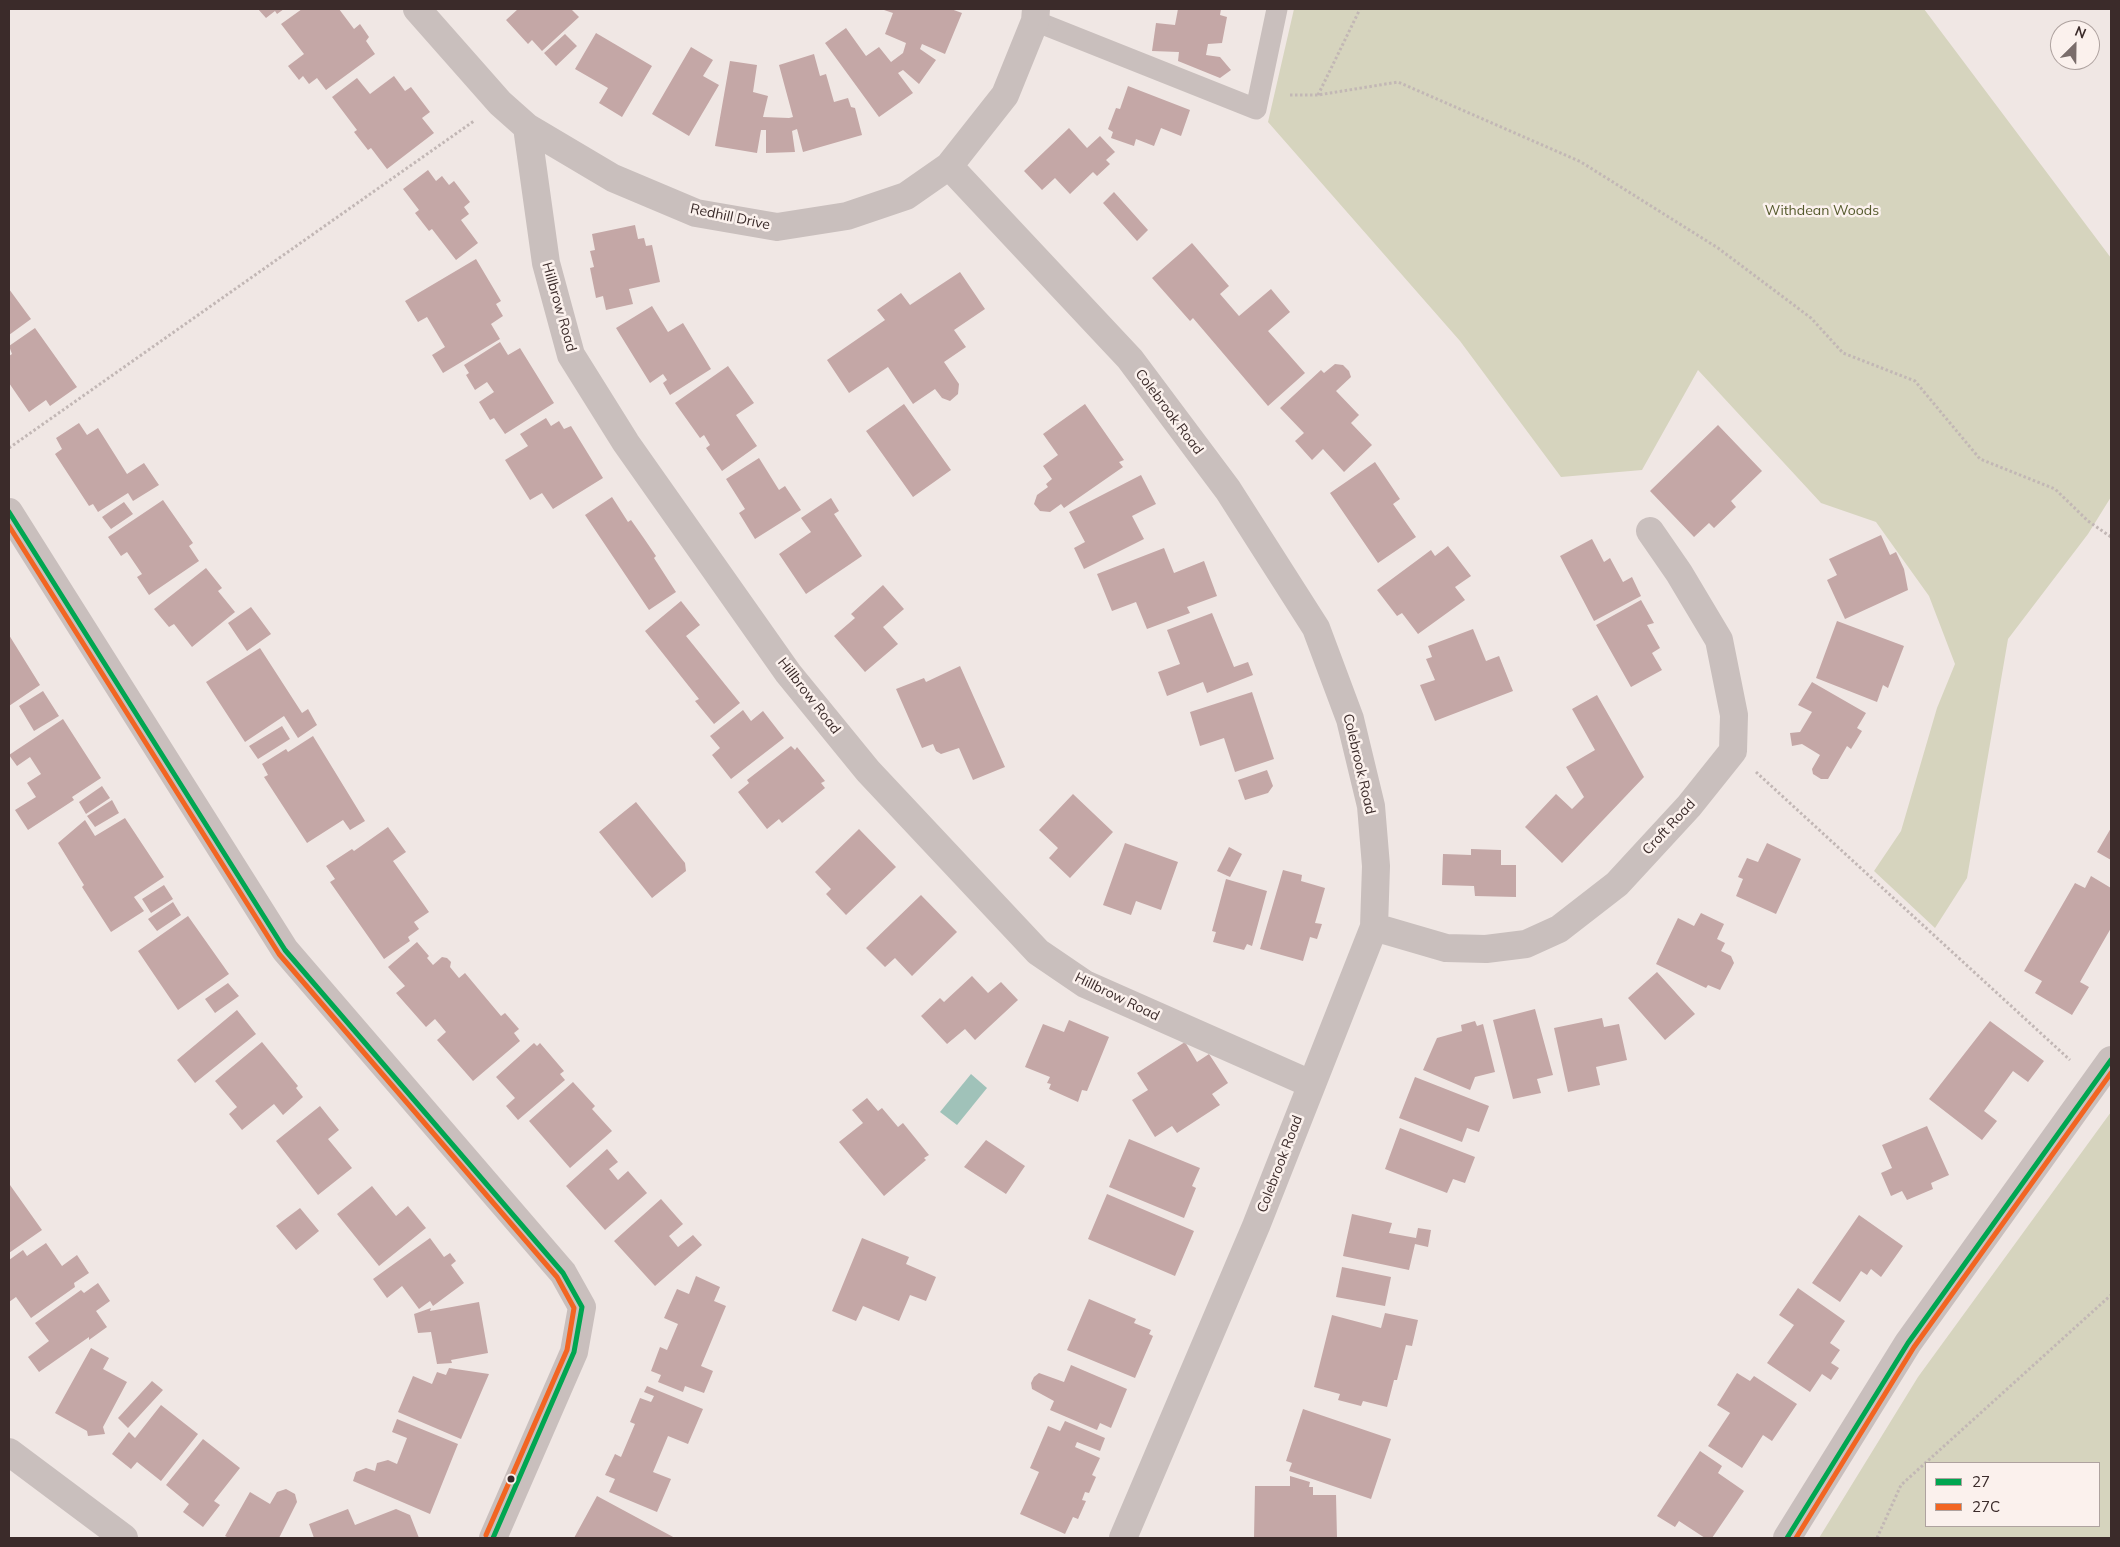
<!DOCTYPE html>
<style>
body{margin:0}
#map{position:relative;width:2120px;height:1547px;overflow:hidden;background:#f0e7e4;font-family:Mulish,sans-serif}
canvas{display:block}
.frame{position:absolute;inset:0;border:10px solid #3b2b2a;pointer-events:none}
.legend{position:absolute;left:1925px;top:1462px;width:175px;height:65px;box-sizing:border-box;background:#fbf1ed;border:1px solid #aea29f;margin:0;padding:6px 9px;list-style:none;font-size:15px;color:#3b2b2a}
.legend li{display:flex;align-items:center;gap:10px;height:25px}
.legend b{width:25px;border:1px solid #aea29f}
.north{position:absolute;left:2050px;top:20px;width:50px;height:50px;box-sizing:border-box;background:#fbf1ed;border:1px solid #aea29f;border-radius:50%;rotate:23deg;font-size:14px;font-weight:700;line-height:20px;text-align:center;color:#3b2b2a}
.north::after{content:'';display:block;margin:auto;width:18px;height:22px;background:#7a6d6b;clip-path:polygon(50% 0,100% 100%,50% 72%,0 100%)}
</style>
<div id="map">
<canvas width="2120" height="1547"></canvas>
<div class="frame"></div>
<ul class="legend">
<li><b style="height:6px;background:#00a651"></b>27</li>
<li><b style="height:6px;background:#f26522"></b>27C</li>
</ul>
<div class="north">N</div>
</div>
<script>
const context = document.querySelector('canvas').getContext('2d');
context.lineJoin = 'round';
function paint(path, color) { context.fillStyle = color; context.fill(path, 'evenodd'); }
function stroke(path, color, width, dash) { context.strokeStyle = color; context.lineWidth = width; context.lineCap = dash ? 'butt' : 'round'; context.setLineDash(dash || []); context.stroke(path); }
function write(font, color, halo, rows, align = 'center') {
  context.font = font + ' Mulish,sans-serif'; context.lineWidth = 5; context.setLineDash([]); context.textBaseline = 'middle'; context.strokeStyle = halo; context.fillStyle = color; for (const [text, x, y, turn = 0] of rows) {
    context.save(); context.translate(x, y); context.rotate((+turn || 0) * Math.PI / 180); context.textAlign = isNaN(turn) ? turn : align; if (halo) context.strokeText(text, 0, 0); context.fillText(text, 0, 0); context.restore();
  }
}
paint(new Path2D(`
 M1294,9H1924L2111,258V497L2088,534L2008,639L1967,878L1935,928L1874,871L1901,831L1937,708L1955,664L1929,596L1876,522L1821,503L1698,370L1642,470L1561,477L1460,341L1268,122Z
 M2111,1112V1538H1819L1918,1377ZM2099,1463V1526H1926V1463Z`), '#d6d4be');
paint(new Path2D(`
 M971,1074L987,1088L957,1125L940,1112Z`), '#a0c2b9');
paint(new Path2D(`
 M258,9H284L277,14L275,11L266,18Z
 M302,9H339L354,29L360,24L369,37L366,41L375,54L326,90L317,78L309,84L303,76L299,80L288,66L304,54L281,24Z
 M518,9H571L579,17L542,51L532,40L528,44L506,20Z
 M881,9H951L962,13L945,54L922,44L920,49L936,60L919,84L903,70L898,73L913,93L879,117L825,43L846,28L866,56L879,47L891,62L903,53L906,43L885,34L893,13Z
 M1178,9H1221L1220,15L1227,17L1222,43L1208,44L1206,55L1220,57L1231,70L1220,78L1178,61L1179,52L1152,51L1156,23L1175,25Z
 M596,33L652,66L622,117L599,103L608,88L575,69Z
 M565,34L577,46L556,66L544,53Z
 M691,47L713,60L703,76L719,85L689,136L652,114Z
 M814,54L820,76L826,74L834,102L848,98L851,107L855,108L862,135L803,152L797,129L792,131L795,152L766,153V130H761L757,153L715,146L730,61L757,65L753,92L768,96L763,117L789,118L793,117L779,65Z
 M394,76L405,91L411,87L430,112L422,118L434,133L387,169L371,148L368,150L354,132L357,130L332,97L357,78L370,94Z
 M1128,86L1190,110L1181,136L1161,128L1154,146L1136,139L1134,146L1111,138L1113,132L1108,129L1116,108L1120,109Z
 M1069,128L1087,148L1100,136L1115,152L1106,160L1110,164L1097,176L1093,172L1070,194L1055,178L1042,190L1024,171Z
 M428,170L436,181L442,176L449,185L454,181L470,202L464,207L469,214L461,220L478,243L456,260L432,229L429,231L415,213L419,210L403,189Z
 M1114,192L1148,230L1137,241L1103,203Z
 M635,225L638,239L644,238L646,246L652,245L660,282L629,289L633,304L606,310L603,296L596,298L590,268L594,267L590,251L595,250L592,234Z
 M1192,243L1229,286L1220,294L1239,316L1271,289L1290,312L1268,331L1305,373L1268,406L1193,318L1190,321L1152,278Z
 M476,259L501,301L496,304L503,316L491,324L500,339L443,373L432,355L445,347L427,317L418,322L405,301Z
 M960,272L985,309L954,330L966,347L944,362L959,384L958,394L950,401L942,398L935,389L913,404L888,367L849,393L827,360L885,320L877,310L901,293L910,305Z
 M9,289L31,319L9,335Z
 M652,306L668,332L683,323L711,369L670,395L663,383L667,380L663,374L650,383L616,328Z
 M35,328L77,387L50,406L46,400L29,412L9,383V356L12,354L9,346Z
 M500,342L508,355L520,348L554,403L505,434L494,418L490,420L479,402L494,392L487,382L475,390L466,375L469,373L464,365Z
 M1335,364L1343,365L1349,371L1351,377L1336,391L1359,415L1351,423L1372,445L1344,472L1323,449L1312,460L1295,441L1304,433L1280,408L1321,370L1324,373Z
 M728,366L754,403L736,415L757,446L722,471L706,448L710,445L704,435L700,438L675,403Z
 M904,404L951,470L913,497L866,431Z
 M1085,404L1124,460L1119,462L1123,467L1064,508L1061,504L1050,512L1040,511L1034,504L1037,495L1048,487L1046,484L1052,479L1043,466L1058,455L1043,434Z
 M546,418L551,426L559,421L564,429L571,426L603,478L553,509L542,493L530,500L505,460L528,446L520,434Z
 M79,423L87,435L98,428L127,474L144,463L159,485L133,501L128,493L98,512L93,504L89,506L55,454L62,449L56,438Z
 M1718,425L1762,471L1731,501L1736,507L1714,528L1709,523L1694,537L1650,491Z
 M759,458L779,490L785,486L801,510L755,539L739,513L745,509L726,479Z
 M1375,462L1400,499L1393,504L1416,537L1378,563L1330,493Z
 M1141,475L1156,504L1132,516L1144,539L1084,569L1074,548L1085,542L1069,512Z
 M612,497L628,522L631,520L643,537L656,556L654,558L676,592L649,610L585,515Z
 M831,498L839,511L834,514L862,556L806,594L779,554L811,532L801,518Z
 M163,500L193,543L189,546L199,561L149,595L137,577L142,574L127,552L121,556L108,537Z
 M124,502L133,514L111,529L102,517Z
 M1881,535L1890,555L1896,552L1904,569L1908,590L1845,619L1827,580L1837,575L1829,559Z
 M1592,539L1604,562L1610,558L1623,582L1632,577L1641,596L1594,621L1560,556Z
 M1448,546L1471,576L1455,587L1465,600L1418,634L1402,613L1397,616L1377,590L1431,550L1435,556Z
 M1164,548L1174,573L1204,561L1217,596L1187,607L1190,613L1147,629L1136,602L1112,611L1097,574Z
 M206,568L222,588L218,591L235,612L192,647L174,624L169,627L154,609Z
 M883,585L904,609L883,627L898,644L865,672L834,636L855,618L851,614Z
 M1641,600L1654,623L1647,625L1660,648L1652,653L1662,670L1631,687L1596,625Z
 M681,601L700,625L686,636L740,703L714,724L695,701L699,699L645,631Z
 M251,607L271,634L247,651L228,623Z
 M1212,613L1234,667L1248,662L1253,675L1207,693L1203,682L1167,696L1158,672L1180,664L1167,630Z
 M1837,621L1904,646L1888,688L1883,685L1877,702L1816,678Z
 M1473,629L1486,661L1499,656L1513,691L1435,721L1420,685L1435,680L1426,659L1432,657L1428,646Z
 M9,635L40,685L9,706Z
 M260,648L302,713L308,709L317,725L298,738L284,716L245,742L206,682Z
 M960,666L1005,767L973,780L959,748L941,754L936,751L933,744L922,748L896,689L924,678L926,682Z
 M1812,682L1866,713L1857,728L1862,731L1851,749L1847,746L1828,779H1821L1813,774L1812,769L1820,755L1802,744L1792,746L1790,733L1800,732L1812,712L1798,705Z
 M43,691L59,716L34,731L19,706Z
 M1252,692L1274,759L1235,772L1224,738L1200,746L1190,712Z
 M1597,695L1644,777L1562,863L1525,827L1556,794L1572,809L1584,797L1566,767L1595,750L1572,709Z
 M743,710L751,721L763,711L784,738L731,779L712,755L720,748L710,736Z
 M63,719L101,778L72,797L74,800L28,830L15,810L36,797L27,783L41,774L30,757L17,766L9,755Z
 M282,726L290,739L258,759L249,746Z
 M313,736L365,821L350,830L343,820L307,843L264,777L268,775L262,764L286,749L288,752Z
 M791,746L795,750L797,747L825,781L821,783L825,788L782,823L779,819L767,829L738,792L749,783L747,780Z
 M1267,770L1273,786L1268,793L1245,800L1238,780Z
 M102,786L110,798L86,814L79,802Z
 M1073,794L1113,832L1070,878L1049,858L1058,848L1039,830Z
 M112,800L119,813L95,827L87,816Z
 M636,802L685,863L686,871L652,898L599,832Z
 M125,818L164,877L134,897L144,911L111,932L82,887L84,885L58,843L85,820L95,836Z
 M388,827L406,852L393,861L429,912L414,922L419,929L408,937L410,941L384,959L330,882L335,879L326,866L352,849L354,851Z
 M2111,828V860L2097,852Z
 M859,829L896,867L846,915L826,894L831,889L815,872Z
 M1125,843L1178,862L1161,910L1136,901L1131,915L1103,905Z
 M1767,843L1801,859L1776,914L1736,896L1743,879L1738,877L1747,858L1758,862Z
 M1229,847L1242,854L1230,877L1217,871Z
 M1471,849L1501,850V865H1516V897L1475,896L1474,886L1442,885L1443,854L1471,855Z
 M1283,870L1302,875L1301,881L1325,888L1315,923L1322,924L1317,939L1310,937L1303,961L1260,949Z
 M2091,876L2111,888V928L2080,982L2089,987L2072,1015L2035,993L2042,981L2024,971L2075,883L2085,888Z
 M1226,879L1267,891L1252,946L1247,944L1244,950L1213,942L1216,932L1212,931Z
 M164,885L173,899L151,913L142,899Z
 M921,895L957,932L912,976L895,958L885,967L866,948Z
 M173,902L181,915L157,931L148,919Z
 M1701,913L1724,924L1717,939L1725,943L1721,951L1731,956L1734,963L1720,990L1708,985L1706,988L1656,964L1678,918L1694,926Z
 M188,916L229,974L178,1010L138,951Z
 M417,942L429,956L427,958L433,965L442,957L447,958L451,962L450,967L459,978L465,973L501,1016L505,1013L519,1029L514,1033L520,1041L473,1081L437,1040L446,1032L441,1026L435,1019L426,1027L396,993L405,986L388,967Z
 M1657,972L1695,1014L1665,1040L1628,998Z
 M972,976L988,993L1001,982L1018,1000L975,1040L965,1029L947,1044L921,1016L940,998L944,1002Z
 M228,983L239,996L215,1013L205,999Z
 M1535,1009L1553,1075L1537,1079L1541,1093L1513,1099L1493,1020Z
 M237,1010L256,1034L195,1083L177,1060Z
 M1602,1018L1604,1027L1619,1024L1627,1060L1596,1067L1600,1085L1568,1092L1554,1028Z
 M1069,1020L1109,1037L1087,1091L1082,1090L1078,1102L1049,1089L1051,1084L1047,1083L1050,1077L1025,1067L1043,1024L1064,1032Z
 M1475,1021L1477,1026L1483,1024L1495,1072L1475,1077L1470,1090L1423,1070L1437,1038L1462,1031L1461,1025Z
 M1990,1021L2044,1061L2028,1082L2013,1071L1984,1111L1997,1121L1982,1140L1929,1099Z
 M262,1042L298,1086L296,1088L303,1097L283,1115L274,1104L242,1130L229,1114L237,1107L215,1081Z
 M1185,1042L1197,1062L1209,1054L1228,1083L1212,1094L1220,1105L1177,1133L1172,1126L1155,1137L1132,1100L1148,1090L1137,1073Z
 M534,1043L537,1046L540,1043L564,1071L560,1074L565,1080L518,1120L506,1106L515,1098L496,1077Z
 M1415,1077L1489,1106L1479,1132L1467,1128L1462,1142L1399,1118Z
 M573,1082L595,1106L592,1109L612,1131L570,1168L529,1121Z
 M867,1098L878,1111L882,1108L898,1127L903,1123L929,1155L924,1158L926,1160L884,1196L839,1142L863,1123L852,1110Z
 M320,1106L339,1130L328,1139L352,1168L318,1195L276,1141Z
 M1927,1126L1949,1175L1931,1183L1933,1189L1907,1200L1902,1191L1891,1196L1881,1173L1892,1168L1882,1145Z
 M1400,1128L1475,1157L1465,1183L1453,1179L1447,1193L1385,1169Z
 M1129,1139L1200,1168L1192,1186L1196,1188L1184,1218L1109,1187Z
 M986,1140L1025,1166L1006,1194L964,1167Z
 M607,1149L618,1162L609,1169L618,1180L628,1171L647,1193L605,1230L566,1186Z
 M10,1185L42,1230L9,1253V1186Z
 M372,1186L396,1216L408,1206L426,1228L379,1266L337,1214Z
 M1107,1194L1194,1231L1175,1276L1088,1239Z
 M661,1199L683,1224L669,1236L678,1247L693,1235L702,1245L655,1286L614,1241Z
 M300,1208L319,1231L296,1250L276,1226Z
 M1352,1214L1392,1223L1389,1233L1416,1238L1418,1228L1431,1230L1428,1247L1415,1244L1409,1270L1343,1256Z
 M1859,1215L1903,1246L1881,1277L1871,1269L1867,1275L1861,1271L1840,1302L1812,1283Z
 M430,1238L444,1257L450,1253L456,1261L451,1265L464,1283L433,1306L430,1301L419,1309L402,1286L387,1298L373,1279Z
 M862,1238L909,1257L906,1264L936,1277L926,1301L910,1295L899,1321L863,1306L856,1321L832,1311Z
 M46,1243L62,1266L77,1255L89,1273L74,1283L75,1287L31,1318L16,1297L9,1302V1260L23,1250L27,1256Z
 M1342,1267L1391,1277L1385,1306L1336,1297Z
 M696,1276L720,1287L714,1301L726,1306L701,1366L713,1371L704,1393L685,1386L683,1392L658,1382L661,1375L651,1371L660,1347L667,1350L678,1324L664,1318L677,1289L689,1294Z
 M98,1283L110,1301L96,1311L107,1327L89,1340V1337L39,1372L28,1357L49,1341L35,1323L81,1290L84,1293Z
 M1798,1288L1845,1321L1830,1343L1840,1350L1831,1363L1839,1368L1831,1380L1822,1374L1810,1392L1767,1363L1794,1325L1779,1315Z
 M1089,1299L1136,1319L1134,1323L1151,1330L1149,1334L1153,1336L1135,1378L1067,1350Z
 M479,1302L488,1353L451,1360L452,1363L437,1364L431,1332L418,1333L414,1314L431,1308L430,1311Z
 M1385,1313L1418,1320L1412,1346L1406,1345L1397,1380H1394L1387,1407L1363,1401L1361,1406L1338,1400L1340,1394L1314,1387L1332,1315L1381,1328Z
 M91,1348L109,1358L103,1369L127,1382L103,1427L105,1434L88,1436L87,1431L55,1413Z
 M1071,1365L1127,1389L1111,1428L1100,1423L1097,1430L1050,1410L1054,1401L1032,1389L1031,1383L1034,1377L1039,1373L1064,1382Z
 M449,1368L489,1374L461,1439L398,1412L413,1376L432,1384L437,1372L446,1375Z
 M1737,1373L1750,1381L1754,1376L1797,1404L1772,1441L1763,1435L1742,1468L1708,1446L1730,1413L1717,1405Z
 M152,1381L163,1390L128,1428L118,1418Z
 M647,1386L703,1409L688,1444L668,1436L653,1472L671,1479L657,1512L609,1492L615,1479L605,1475L615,1454L621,1457L635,1424L630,1422L640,1398L651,1402L654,1396L644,1392Z
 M161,1405L198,1434L161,1481L137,1462L131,1469L112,1454L129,1432L135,1438Z
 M1303,1409L1391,1439L1371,1499L1289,1471L1292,1463L1286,1461Z
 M397,1419L458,1444L430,1514L353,1481L356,1472L366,1468L375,1471L377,1463L388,1460L397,1464L407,1438L392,1432Z
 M1065,1421L1105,1438L1100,1451L1077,1442L1075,1447L1100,1458L1092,1475L1096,1477L1089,1493L1085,1492L1082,1500L1086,1501L1078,1519L1073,1517L1065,1534L1020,1514L1039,1472L1030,1468L1048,1426L1060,1431Z
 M203,1439L240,1468L214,1501L220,1505L203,1527L183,1512L189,1504L166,1485Z
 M1700,1451L1722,1466L1718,1473L1744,1491L1712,1538H1705L1679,1521L1675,1527L1657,1516Z
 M1290,1476L1310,1482L1309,1487H1313V1495H1336L1337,1538H1254L1255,1486H1290Z
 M286,1489L295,1494L297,1502L279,1538H229L225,1536L250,1492L270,1504L277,1492Z
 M597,1496L675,1538H574Z
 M348,1509L355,1525L396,1509L410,1515L419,1538H314L309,1524Z`), '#c4a7a6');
stroke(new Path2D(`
 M1290,95H1318L1398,82L1581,162L1718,248L1811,318L1843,353L1915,381L1980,459L2055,489L2088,521L2111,537
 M1318,95L1360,9
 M9,448L474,121
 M1756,772L2070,1060
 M1877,1538L1901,1485L2111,1295`), '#c2b7b5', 3, [2.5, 2.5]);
stroke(new Path2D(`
 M1035,21L1256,109L1277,9`), '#c9bfbd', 21);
stroke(new Path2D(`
 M417,9L500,103L527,127L613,178L696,213L777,227L847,216L906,196L949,166L1005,95L1035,21L1036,9
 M527,127L546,263L571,355L626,443L788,673L868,771L1038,952L1085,984L1311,1084
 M949,166L1130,359L1228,490L1316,628L1350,719L1371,806L1376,866L1374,927L1256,1226L1123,1538
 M9,512L285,950L563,1273L582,1307L574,1352L493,1538
 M1374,927L1446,948L1486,949L1526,944L1559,929L1617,884L1689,806L1733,751L1734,715L1719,640L1679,573L1650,531
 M9,1452L124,1538
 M1787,1538L1908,1343L2111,1060`), '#c9bfbd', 28);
stroke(new Path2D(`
 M9,512L285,950L563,1273L582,1307L574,1352L493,1538
 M1787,1538L1908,1343L2111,1060`), '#00a651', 5);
stroke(new Path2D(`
 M9,526L279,954L557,1277L574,1308L567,1350L486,1535
 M1796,1538L1914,1347L2111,1073`), '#f26522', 5);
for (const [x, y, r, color] of [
 [511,1479,4.5,"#3b2b2a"]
]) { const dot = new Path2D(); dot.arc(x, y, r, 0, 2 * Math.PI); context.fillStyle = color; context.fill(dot); stroke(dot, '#fbf1ed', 2); }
write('14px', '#555a2d', '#fbf1ed', [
 ["Withdean Woods",1822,211]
]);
write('14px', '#3b2b2a', '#fbf1ed', [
 ["Redhill Drive",730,217,12],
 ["Hillbrow Road",559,307,74],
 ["Colebrook Road",1169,412,53],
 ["Hillbrow Road",809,696,52],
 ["Colebrook Road",1359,764,77],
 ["Croft Road",1669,827,-47],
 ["Hillbrow Road",1117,997,26],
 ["Colebrook Road",1280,1164,-69]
]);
</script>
